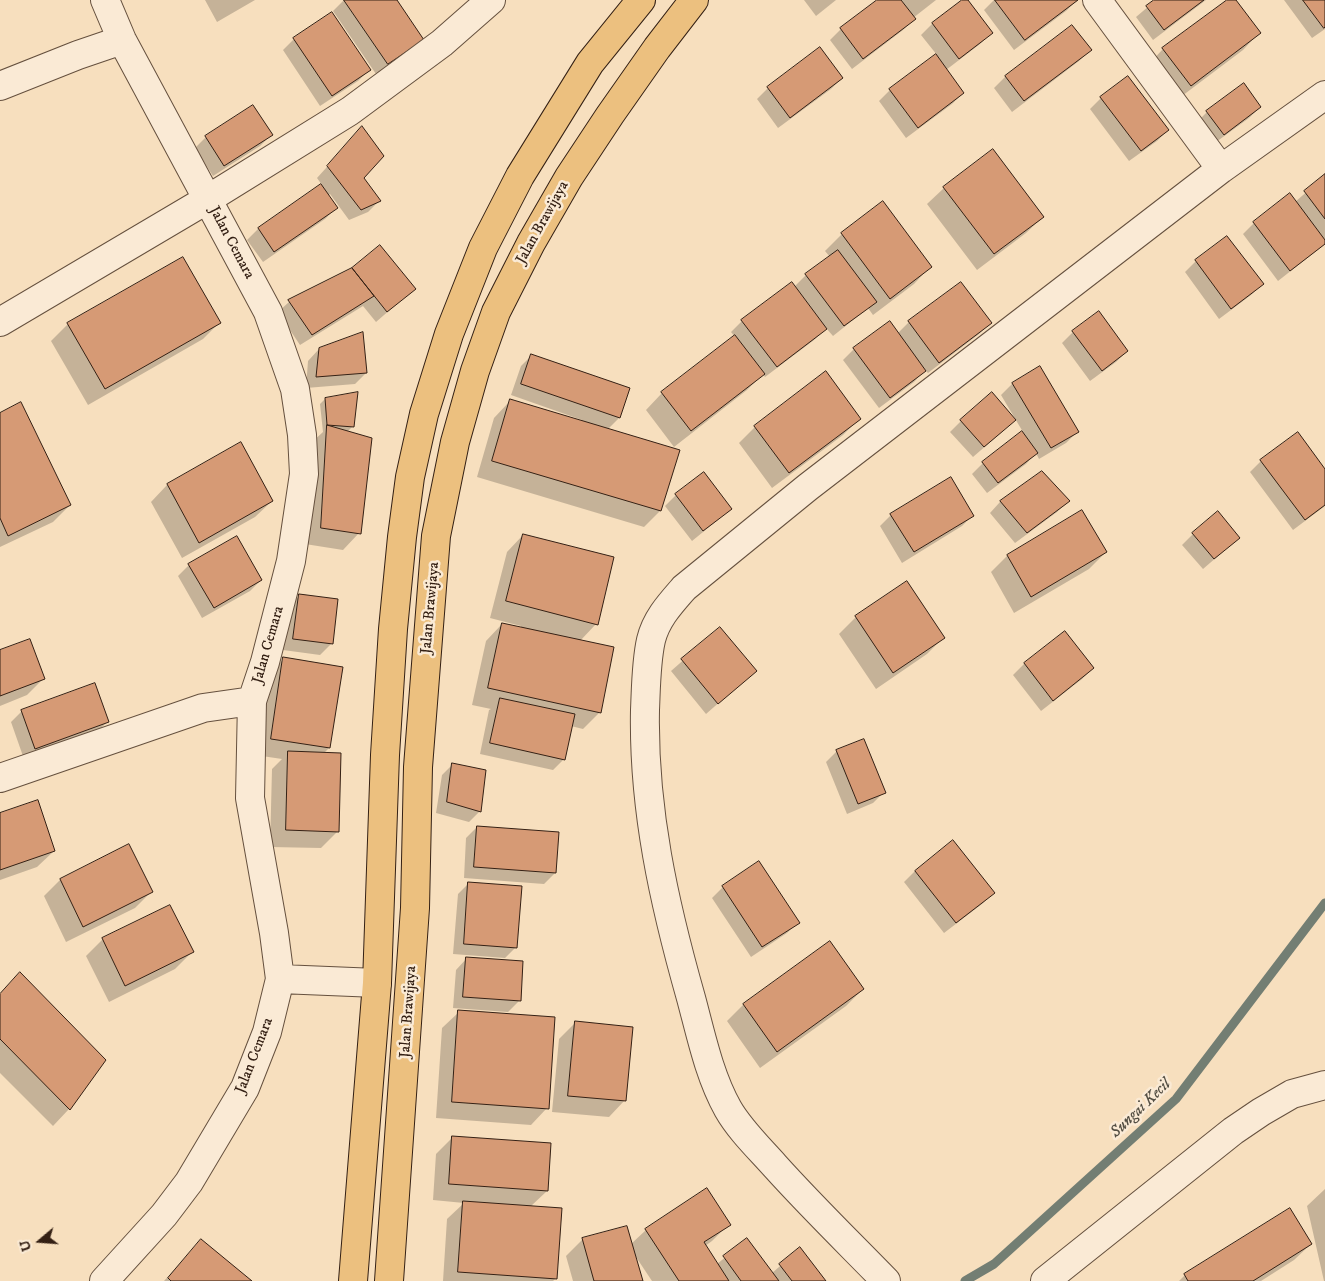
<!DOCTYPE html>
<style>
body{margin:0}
#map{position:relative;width:1325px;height:1281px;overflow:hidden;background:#f7dfbe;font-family:"IM FELL DW Pica",serif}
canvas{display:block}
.north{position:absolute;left:15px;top:1216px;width:50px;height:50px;-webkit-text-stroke:4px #faead5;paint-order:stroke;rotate:252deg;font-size:14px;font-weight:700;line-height:20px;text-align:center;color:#342014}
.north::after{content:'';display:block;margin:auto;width:18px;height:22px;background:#342014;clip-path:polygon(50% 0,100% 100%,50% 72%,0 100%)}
</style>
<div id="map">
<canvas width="1325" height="1281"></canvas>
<div class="north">U</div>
</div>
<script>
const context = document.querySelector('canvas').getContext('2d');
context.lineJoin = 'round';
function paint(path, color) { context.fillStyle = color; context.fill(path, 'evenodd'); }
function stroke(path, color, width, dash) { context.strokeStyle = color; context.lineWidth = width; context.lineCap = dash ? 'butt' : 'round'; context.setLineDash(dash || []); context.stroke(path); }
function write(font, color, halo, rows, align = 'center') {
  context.font = font + ' "IM FELL DW Pica",serif'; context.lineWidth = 5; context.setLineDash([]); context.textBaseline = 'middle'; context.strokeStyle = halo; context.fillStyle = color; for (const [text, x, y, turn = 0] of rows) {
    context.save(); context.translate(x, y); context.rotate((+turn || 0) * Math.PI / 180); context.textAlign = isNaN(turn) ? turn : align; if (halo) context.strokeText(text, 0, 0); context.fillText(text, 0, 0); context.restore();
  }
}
paint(new Path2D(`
 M205,0H255L217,22Z
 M344,0H395L422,40L411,51L376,74L333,11Z
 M804,0H836L816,16Z
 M880,0H936L913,18L914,19L903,30L852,69L830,40L841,29Z
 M964,0H966L991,33L980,44L946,70L963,93L952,104L906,138L879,101L890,90L937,55L921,35L932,24Z
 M994,0H1077L1066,11L1014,50L984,10Z
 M1156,0H1206L1153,40L1136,17Z
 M1229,0H1235L1259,33L1243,50L1174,102L1147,66L1163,49Z
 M1284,0H1325V29L1312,38Z
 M1072,26L1090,50L1079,61L1012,112L994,88L1005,77Z
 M294,39L369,70L358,81L320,106L283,50Z
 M820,49L842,78L831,89L778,128L757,99L768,88Z
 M1101,98L1168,130L1157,141L1129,161L1090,109Z
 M1260,107L1249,118L1212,145L1196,123L1207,112Z
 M362,128V178L379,201L368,212L349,220L330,194L328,196L336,208L325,219L263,262L247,240L258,229L322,185L317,178Z
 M271,135L260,146L213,176L195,148L206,137Z
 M1325,176V244L1278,281L1243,234L1254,223L1295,202Z
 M944,188L1043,217L1026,233L977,270L927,204Z
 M882,203L930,267L914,284L873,315L868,308L833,336L826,328L814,340L765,377L763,374L747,390L674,447L646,410L662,393L735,337L731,332L742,321L794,287L806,275L830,257L825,251L842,234Z
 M1227,237L1262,284L1251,295L1219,319L1185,272L1196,261Z
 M380,247L414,289L376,322L363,306L300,345L278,312L289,302L353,269Z
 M961,283L990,323L979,334L928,373L925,370L914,382L879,408L843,360L854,349L889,323L897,334L909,322Z
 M219,323L203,339L88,405L51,341L68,324Z
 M1073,332L1127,351L1116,362L1090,381L1062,343Z
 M319,349L366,373L355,384L306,388L308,361Z
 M532,355L628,389L619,418L607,430L660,511L644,527L477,477L494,418L510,401L582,422V420L511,395L521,366Z
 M1039,368L1077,432L1066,443L1039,459L1036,453L1026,464L987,493L972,474L983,463L1023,432L1001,395L1012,384Z
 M325,399L353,426L347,432L359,533L343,550L305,544L311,443L323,432L320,404Z
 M0,414L70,505L53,522L0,547Z
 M860,418L843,435L772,488L739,443L755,427Z
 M961,421L1003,431L973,457L950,432Z
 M241,444L272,501L255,517L182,558L151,502L167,485Z
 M1261,461L1325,471V506L1293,530L1250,472Z
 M1041,472L1068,501L1057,512L1015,543L990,513L1000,502Z
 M676,495L730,508L719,519L692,541L665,506Z
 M1082,512L1106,552L1089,569L1014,613L991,572L1007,556Z
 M891,515H973L962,526L902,563L880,526Z
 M1193,534L1239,538L1203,569L1182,545Z
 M523,535L596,624L580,641L600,712L583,729L571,726L564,759L553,770L480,754L489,710L491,709L472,705L486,641L502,624L521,628V626L490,618L507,552Z
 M189,565L261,580L250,591L202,618L178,576Z
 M906,583L944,637L927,654L876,689L839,634L856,617Z
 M300,595L331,644L320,655L283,650L289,607Z
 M720,628L755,671L706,714L671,671Z
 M1064,632L1093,668L1082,679L1041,711L1013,675L1024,664Z
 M0,652L44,678L27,695L0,706Z
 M284,659L329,748L323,754L338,831L321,848L270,847L272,769L282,759L255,755L267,675Z
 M22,711L107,722L96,733L24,759L11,722Z
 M837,751L884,792L873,803L847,814L826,762Z
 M453,764L480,811L469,822L436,813L442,775Z
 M0,814L54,851L37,867L0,880Z
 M477,827L555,873L544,884L464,878L466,838Z
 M128,846L151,892L135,908L66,942L44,896L60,880Z
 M915,871L993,893L982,904L944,933L904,882Z
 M469,883L516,947L505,958L453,954L458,894Z
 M723,887L798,922L787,933L751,957L712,898Z
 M169,906L192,952L175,969L109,1002L86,956L103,939Z
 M467,958L519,1001L508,1012L453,1008L456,970Z
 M863,989L846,1006L760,1068L727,1021L744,1004Z
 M0,994L69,1109L53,1126L0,1073Z
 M459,1012L547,1108L531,1125L436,1118L442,1028Z
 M575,1023L625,1100L609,1117L552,1112L559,1039Z
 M453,1137L550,1144L547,1191L530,1207L556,1278L553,1281H443L447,1219L464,1203L433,1200L436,1154Z
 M1325,1189V1281H1324L1307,1206Z
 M729,1224L712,1241L705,1246L717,1264L747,1240L772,1273L800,1249L824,1281H652L634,1254L641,1281H573L566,1256L583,1239L631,1244L646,1230Z
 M201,1240L250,1281H164Z
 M1311,1244L1294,1260L1261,1281H1179L1185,1275Z`), '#0003');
stroke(new Path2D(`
 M965,1281L994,1264L1176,1099L1325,903`), '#737e73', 9);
const building = new Path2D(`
 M344,0H397L424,40L388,64Z
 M877,0H901L916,19L863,59L840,28Z
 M962,0H968L993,33L959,59L932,23Z
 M995,0H1078L1025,40Z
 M1154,0H1204L1164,30L1146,6Z
 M1227,0H1236L1261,33L1191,86L1162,48Z
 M1303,0H1325V27L1324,28Z
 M332,12L371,70L332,96L293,38Z
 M1072,25L1092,50L1024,101L1005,76Z
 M820,47L843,78L790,118L767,87Z
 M936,54L964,93L918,128L889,89Z
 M1128,76L1169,130L1141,151L1100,97Z
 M1244,83L1261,107L1224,135L1206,111Z
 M253,105L273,135L224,166L205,136Z
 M362,126L384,156L364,178L381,201L361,210L327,166Z
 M993,149L1044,217L994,254L943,187Z
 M1325,174V219L1304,191Z
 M321,184L338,208L274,252L258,228Z
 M1290,193L1325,240V244L1290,271L1253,222Z
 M883,201L932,267L890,299L841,233Z
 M1227,236L1264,284L1231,309L1195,260Z
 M380,245L416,289L387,312L352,268Z
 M838,250L877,302L844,326L805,274Z
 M183,257L221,323L105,389L67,323Z
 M352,268L374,296L312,335L288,300Z
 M792,282L827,329L777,367L741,320Z
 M961,282L992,323L939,363L908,321Z
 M1099,311L1128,351L1102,371L1072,331Z
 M890,321L926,371L890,398L853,348Z
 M363,332L367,373L316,377L319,348Z
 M735,335L765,374L691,431L661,392Z
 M531,354L630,388L620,418L521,384Z
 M1040,366L1079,432L1051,448L1012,383Z
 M826,371L861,419L789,473L754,426Z
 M358,392L354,427L327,425L325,398Z
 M992,392L1016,420L984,447L960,420Z
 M510,399L680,450L661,511L492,461Z
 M21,402L71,505L8,536L0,518V413Z
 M327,425L372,438L361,534L321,528Z
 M1022,431L1038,453L998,483L982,462Z
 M1298,432L1325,469V505L1305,520L1260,460Z
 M241,442L273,501L199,543L167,484Z
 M1042,471L1070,501L1027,533L1000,501Z
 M704,472L732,509L703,531L675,494Z
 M951,477L974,516L914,552L890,514Z
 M1082,510L1107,552L1031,597L1007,555Z
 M1218,511L1240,538L1214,559L1192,533Z
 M523,534L614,557L598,625L506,601Z
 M237,536L262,580L214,608L188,564Z
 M907,581L945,638L893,673L855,616Z
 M299,594L338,599L333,644L293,639Z
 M502,623L614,647L601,713L488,688Z
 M720,627L757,671L718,704L681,659Z
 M1065,631L1094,668L1053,701L1024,663Z
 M30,639L45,679L0,696V650Z
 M283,657L343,667L330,748L271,739Z
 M95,683L109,722L35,749L21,710Z
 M500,698L575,714L565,760L490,743Z
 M864,739L886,793L858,804L836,750Z
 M288,751L341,753L339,832L286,830Z
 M452,763L486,770L481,812L447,802Z
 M38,800L55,851L0,870V813Z
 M477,826L559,832L556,873L474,867Z
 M953,840L995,893L956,923L915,871Z
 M129,844L153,892L83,927L60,879Z
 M759,861L800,923L762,947L722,886Z
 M468,882L522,886L517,948L464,944Z
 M170,905L194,952L125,986L102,938Z
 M830,941L864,989L777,1052L743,1004Z
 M466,957L523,961L521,1001L463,997Z
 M20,972L106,1060L70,1110L0,1039V994Z
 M458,1010L555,1017L549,1109L452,1102Z
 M575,1021L633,1027L626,1101L568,1096Z
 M452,1136L551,1143L548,1191L449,1184Z
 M707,1188L731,1225L704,1242L729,1281H679L645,1229Z
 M463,1201L562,1208L557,1279L458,1272Z
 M1290,1208L1312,1244L1253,1281H1188L1184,1274Z
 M627,1226L643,1281H594L582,1238Z
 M747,1238L779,1281H741L723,1256Z
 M201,1239L252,1281H171L168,1278Z
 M800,1247L826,1281H792L779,1264Z`);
paint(building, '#d69a75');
stroke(building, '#342014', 1);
const minor = new Path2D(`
 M1097,0L1221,169
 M0,86L78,55L122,40
 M0,322L208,199L350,111L442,43L491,0
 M0,778L203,708L252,701
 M280,979L377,983
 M104,1281L164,1215L189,1182L245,1088L267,1032L280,979L274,933L250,798L252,701L265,662L291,561L304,474L302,435L295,389L268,312L122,40L105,0
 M886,1281C849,1243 811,1206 775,1166C759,1148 740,1130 728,1109C709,1075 701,1035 691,998C664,903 643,809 645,710C646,688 646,662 651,640C656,619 670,604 684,588L808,487L1221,169L1325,95
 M1045,1281L1233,1131L1261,1112L1292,1094L1325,1085`);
const trunk = new Path2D(`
 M353,1281L377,983L385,755L393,629L402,537L410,477L424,414L449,334L483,248L520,176L590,63L641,0
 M389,1281L415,908L418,767L436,536L455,442L475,371L496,312L531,243L569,177L610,115L657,48L694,0`);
stroke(minor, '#65503e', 30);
stroke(trunk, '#342014', 30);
stroke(minor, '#faead5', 28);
stroke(trunk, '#ecc07f', 28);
write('15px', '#342014', '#faead5', [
 ["Jalan Brawijaya",543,223,-61],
 ["Jalan Cemara",231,243,62],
 ["Jalan Brawijaya",431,608,-85],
 ["Jalan Cemara",269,645,-74],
 ["Jalan Brawijaya",409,1012,-86],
 ["Jalan Cemara",255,1056,-69]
]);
write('italic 16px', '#544f44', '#faead5', [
 ["Sungai Kecil",1141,1109,-44]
]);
</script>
